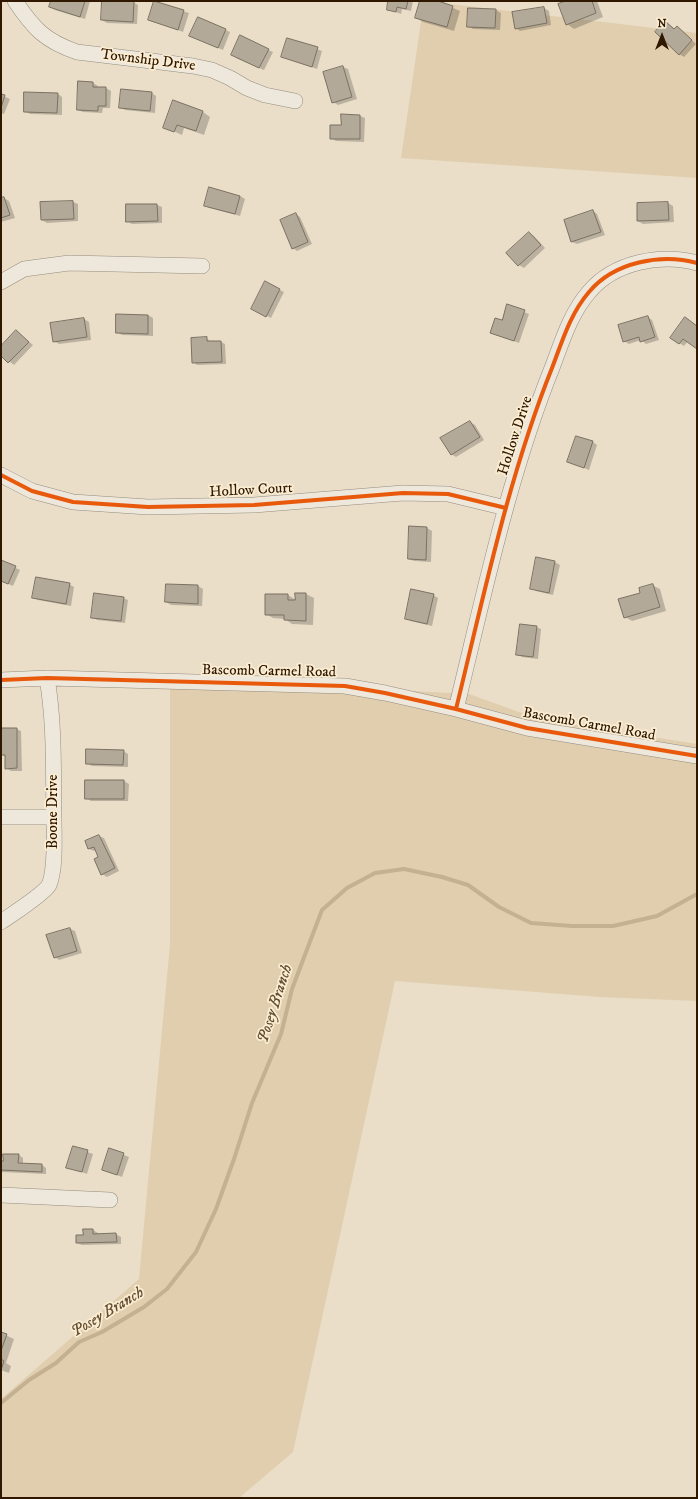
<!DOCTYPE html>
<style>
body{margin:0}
#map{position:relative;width:698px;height:1499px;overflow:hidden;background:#eadec8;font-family:"IM FELL DW Pica",serif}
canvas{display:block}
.frame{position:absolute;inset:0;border:2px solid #2f1700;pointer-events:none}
.north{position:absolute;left:642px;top:16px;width:40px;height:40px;-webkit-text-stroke:3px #fbedd2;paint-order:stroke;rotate:0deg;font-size:11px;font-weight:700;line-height:16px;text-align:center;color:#2f1700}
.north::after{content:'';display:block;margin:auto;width:14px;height:18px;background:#2f1700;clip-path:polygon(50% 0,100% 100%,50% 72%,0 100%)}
</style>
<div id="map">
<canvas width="698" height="1499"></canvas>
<div class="frame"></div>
<div class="north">N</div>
</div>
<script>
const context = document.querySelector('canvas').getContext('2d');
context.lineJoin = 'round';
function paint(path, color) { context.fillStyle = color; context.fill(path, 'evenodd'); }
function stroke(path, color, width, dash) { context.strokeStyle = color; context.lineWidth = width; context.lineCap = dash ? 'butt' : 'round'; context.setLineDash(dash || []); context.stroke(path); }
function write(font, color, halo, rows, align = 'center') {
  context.font = font + ' "IM FELL DW Pica",serif'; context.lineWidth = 3.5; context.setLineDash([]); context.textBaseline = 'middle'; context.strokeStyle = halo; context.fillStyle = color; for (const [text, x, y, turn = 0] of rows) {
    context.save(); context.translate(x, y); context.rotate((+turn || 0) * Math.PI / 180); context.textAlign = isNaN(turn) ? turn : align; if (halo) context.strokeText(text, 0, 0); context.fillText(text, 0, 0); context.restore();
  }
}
paint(new Path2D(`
 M424,1L697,33V178L401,158Z
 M170,678L469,694L538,719L697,744V1001L600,997L395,981L293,1452L239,1498H1V1399L139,1279L170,944Z`), '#e0ceaf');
paint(new Path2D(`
 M52,1H90L85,19L55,10L50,7Z
 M103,1L133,2L138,5L137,24L107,23L102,20Z
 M384,1H413L411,11L402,9L401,14L388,9L390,2Z
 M421,1H445L444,4L460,11L454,31L423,22L416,18Z
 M568,1H597L603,17L574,29L567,24Z
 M155,2L189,13L183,32L149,19Z
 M544,8L549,11L551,25L520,31L516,28L513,13Z
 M469,9L496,10L501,13L500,30L473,29L468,26Z
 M198,18L230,32L223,50L195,38Z
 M666,22L675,29L677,27L681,30L696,44L684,57L679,54Z
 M288,39L322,51L317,69L282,57Z
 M268,50L273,52L264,70L236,58Z
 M343,67L348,69L357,99L338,105L333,102Z
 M93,83L98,86L97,88H106L111,91L110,108H103L102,113L83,112L78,110Z
 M152,93L156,96L155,113L125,110L120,107Z
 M58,94L62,97V115L30,114L25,111Z
 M1,95L10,99L4,114L1,113Z
 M174,102L203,112L210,117L204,135L184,128L182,135L164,127Z
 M342,115L360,116L365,118L364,142L336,141L331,138L342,126Z
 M210,189L240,196L245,199L240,216L210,208L205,205Z
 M4,198L9,201L15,218L1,222V199Z
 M73,202L78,204V221L47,223L42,220Z
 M668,203L673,206L674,222L643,224L638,221V204Z
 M157,205L162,207V223L132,224L127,221Z
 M593,211L597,214L605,235L577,244L572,242L565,221Z
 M296,214L300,217L312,244L297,251L293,248Z
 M529,233L534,236L545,248L524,268L519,265Z
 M280,290L284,292L271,318L257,311Z
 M508,306L529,314L519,343L491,333L502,321Z
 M117,315H148L153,318V336L122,335L117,332Z
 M648,317L652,320L659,340L646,344L641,340L629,344L624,341Z
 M84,319L89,322L91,340L59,344L54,341Z
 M697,327V348L688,341L684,346L671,338Z
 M16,331L33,345L14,365L1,355V347Z
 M206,338L211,342H221L225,344L226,364L197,365L193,362Z
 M470,422L475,425L484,440L456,457L451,454Z
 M593,442L597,445L589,470L569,462Z
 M410,527L427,528L432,531L431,562L414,561L409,559Z
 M537,559L555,562L560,565L553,595L536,591L531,588Z
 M1,561L20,570L13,586L1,581Z
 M69,584L74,587L71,606L38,600L34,598Z
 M167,585L198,586L203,589L202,606L171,605L166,602Z
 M652,585L660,589L666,611L632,621L625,617L642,593Z
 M296,594H306L314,598L313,625L292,624L285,619L273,618L266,614L288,595L296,600Z
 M433,595L438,598L432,626L411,621L406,618Z
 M123,598L128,600L125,623L97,620L93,617Z
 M536,627L541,629L538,659L522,657L517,654Z
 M16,729L21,731L22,771H11L6,768V757L2,755Z
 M123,751L128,754V767L92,766L87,763Z
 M124,781L129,784L128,801H91L86,798Z
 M99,836L104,838L119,871L107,877L102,874L100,857L96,850L94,851L89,849L86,842Z
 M70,929L75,931L82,953L59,960L55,957Z
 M73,1147L93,1154L87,1174L68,1167Z
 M109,1149L129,1157L122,1177L103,1170Z
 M19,1155L23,1158V1164L42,1165L46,1168V1174L1,1172V1162H4Z
 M93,1230L98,1233V1235L116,1234L121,1237V1244L82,1245L77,1243L84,1236Z
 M1,1333L14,1339L6,1363L11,1366L9,1373L1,1370Z`), '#0003');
stroke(new Path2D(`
 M1,1403L29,1380L56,1363L79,1342L102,1332L144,1307L167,1289L196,1252L216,1209L234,1159L252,1103L281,1034L292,989L322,910L347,888L375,873L404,869L442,877L468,885L499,907L531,923L572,926H613L657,916L697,894`), '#c4b191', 4);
const building = new Path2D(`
 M51,1H85L80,17L49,7Z
 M102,1H134L133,22L101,20Z
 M154,1L184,10L178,30L148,20Z
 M388,1H408L406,9L397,7L396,12L387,10Z
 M420,1H438L453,6L447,27L415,18Z
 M566,1H592L596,13L566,25L558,4Z
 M544,7L547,23L515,29L512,12Z
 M468,8L496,9L495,28L467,27Z
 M198,17L226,29L218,48L189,36Z
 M665,21L674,29L677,26L692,40L679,55L655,32Z
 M240,35L269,49L259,68L231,55Z
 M287,38L318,47L312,67L281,57Z
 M343,66L352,97L332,103L323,72Z
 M78,81L93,82V87H106V106H98V111L77,110Z
 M121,89L152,92L150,111L119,108Z
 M24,92L58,93L57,113L24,112Z
 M1,94L5,95L1,108Z
 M173,100L203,111L196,131L177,125L174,132L163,128Z
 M341,114L360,115V139H330V125H341Z
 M209,187L240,196L235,214L204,206Z
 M4,197L10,215L1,218V198Z
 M73,201L74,219L41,220L40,202Z
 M668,202L669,220L637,221V203Z
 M126,204H157L158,221L126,222Z
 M593,210L601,232L571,242L564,220Z
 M296,213L308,242L292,249L280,220Z
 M529,232L541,245L518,266L506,253Z
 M265,281L280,289L266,317L251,309Z
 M507,304L525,310L514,341L490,333L495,318L502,320Z
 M116,314L148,315V334L116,333Z
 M648,316L655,337L640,342L639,337L623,342L618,325Z
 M685,317L697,326V349L683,339L679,344L670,338Z
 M84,318L87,337L53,342L50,323Z
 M16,330L29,342L8,363L1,356V346Z
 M207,337V341H221L222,362L192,363L191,338Z
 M470,421L480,437L451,455L440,438Z
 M576,436L593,441L584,468L567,462Z
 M409,526L427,527L426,560L408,559Z
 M536,557L555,561L549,593L530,589Z
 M1,560L16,566L8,584L1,581Z
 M36,577L70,583L66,604L32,598Z
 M166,584L198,585V604L165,602Z
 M653,584L660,607L624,618L618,599L640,593L639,588Z
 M411,589L434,594L427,624L405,619Z
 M94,593L124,597L121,621L91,618Z
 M295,593H306V621L284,620V615H265V594H288V600H295Z
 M520,624L537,626L533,657L516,655Z
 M1,728H17V768L5,769V755H1Z
 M86,749L124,750L123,765L86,764Z
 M85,780H124V799H85Z
 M99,835L115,868L101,875L94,859L98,857L94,847L88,849L85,841Z
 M70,928L77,951L54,958L46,935Z
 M73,1146L88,1150L82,1172L66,1168Z
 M109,1148L124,1153L117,1175L102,1170Z
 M3,1154H19L18,1163L42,1164V1172L1,1170V1161H3Z
 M83,1229H93V1234L116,1233L117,1242L76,1243V1235H83Z
 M1,1332L7,1334L1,1351Z
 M1,1359L4,1361L1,1370Z`);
paint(building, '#b3a999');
stroke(building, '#7b7162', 1);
const minor = new Path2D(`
 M15,1C34,29 45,41 77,52L193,66L212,70L230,78L247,88L265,95L295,101
 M1,282L24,269L69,263L202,266
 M1,475L32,491L73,502L148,507L254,505L403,493L448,494L506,508
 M1,680L47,678L345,686L385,693L456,709L527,728L697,756
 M456,709C484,595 508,478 552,368C562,342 570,314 589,292C614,262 661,253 697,263
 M1,817H54
 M1,922C11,915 44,894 49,885C56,869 54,836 54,818C53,771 55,726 47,678
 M1,1195L110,1200`);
stroke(minor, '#968c7d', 16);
stroke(minor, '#ede7dc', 15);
stroke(new Path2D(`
 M1,475L32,491L73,502L148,507L254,505L403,493L448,494L506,508
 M1,680L47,678L345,686L385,693L456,709L527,728L697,756
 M456,709C484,595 508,478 552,368C562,342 570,314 589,292C614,262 661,253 697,263`), '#e8590c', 4);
write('15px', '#2f1700', '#fbedd2', [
 ["Township Drive",148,61,7],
 ["Hollow Drive",516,436,-72],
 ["Hollow Court",251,491,-3],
 ["Bascomb Carmel Road",269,672,1],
 ["Bascomb Carmel Road",589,725,10],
 ["Boone Drive",54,812,-90]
]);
write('italic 16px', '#644d31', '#fbedd2', [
 ["Posey Branch",276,1004,-72],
 ["Posey Branch",108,1313,-31]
]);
</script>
